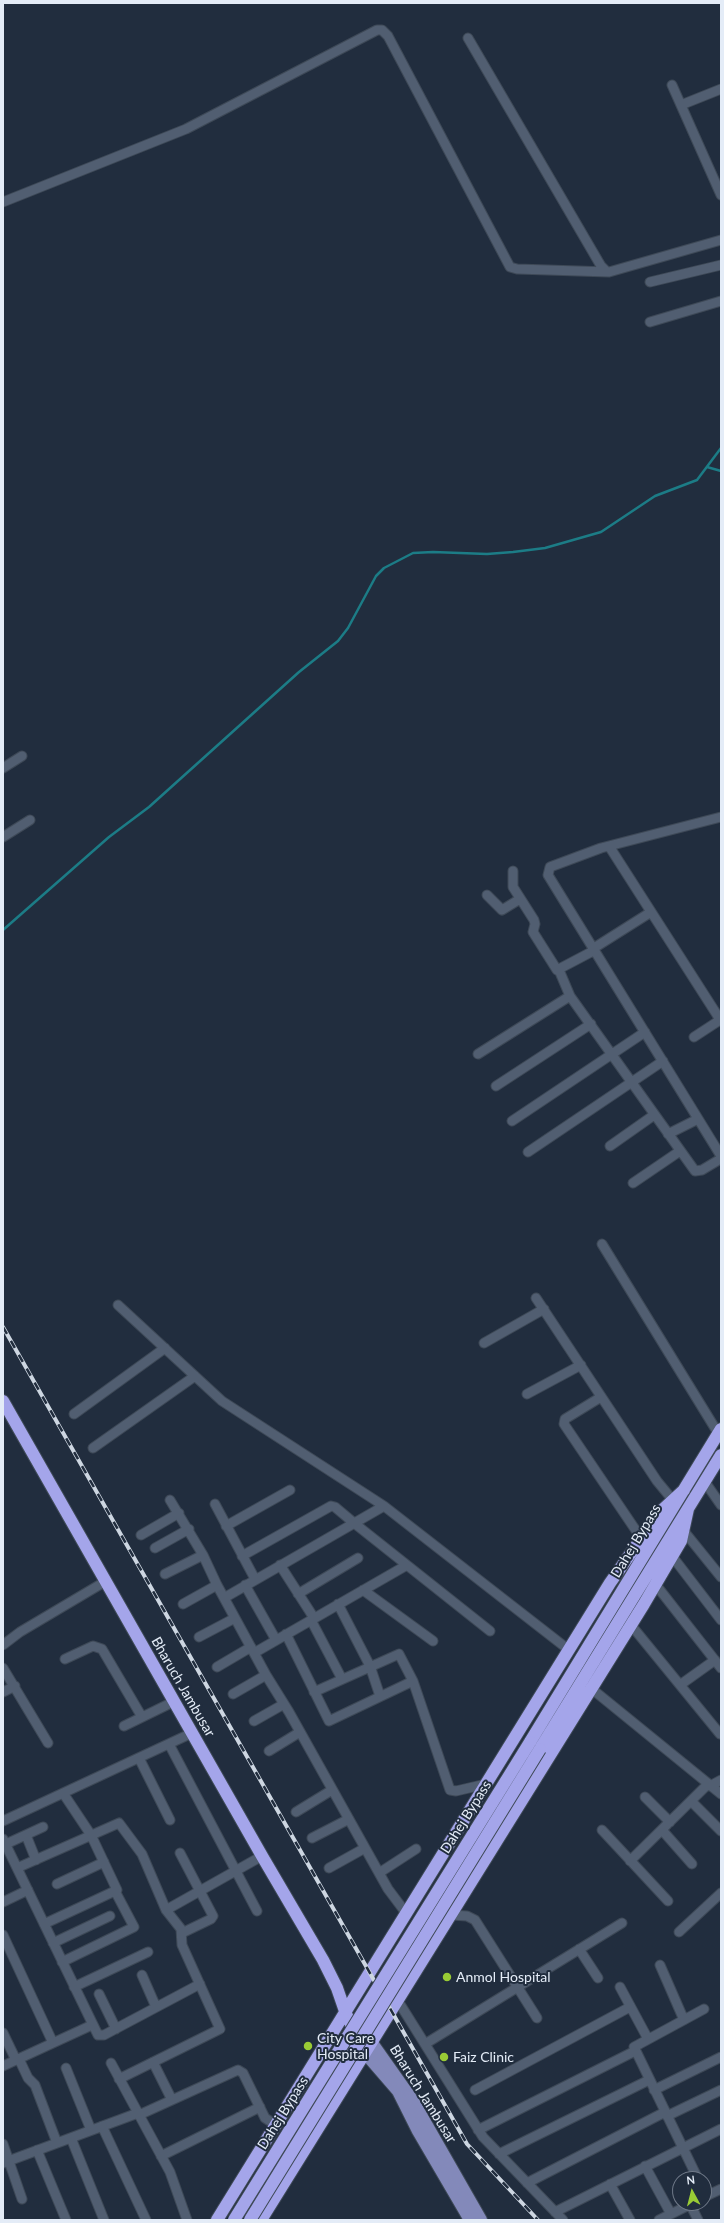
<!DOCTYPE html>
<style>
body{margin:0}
#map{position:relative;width:724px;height:2223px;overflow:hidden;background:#212d3e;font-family:Lato,sans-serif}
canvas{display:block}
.frame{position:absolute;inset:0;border:4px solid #e4ecf7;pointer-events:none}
.north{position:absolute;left:672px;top:2171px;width:40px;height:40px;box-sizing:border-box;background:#212d3e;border:1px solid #6f7988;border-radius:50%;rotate:353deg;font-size:11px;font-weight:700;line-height:16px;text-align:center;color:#e4ecf7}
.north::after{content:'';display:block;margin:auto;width:14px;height:18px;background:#99cb35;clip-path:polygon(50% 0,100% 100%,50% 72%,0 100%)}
</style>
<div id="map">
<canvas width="724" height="2223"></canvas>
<div class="frame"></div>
<div class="north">N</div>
</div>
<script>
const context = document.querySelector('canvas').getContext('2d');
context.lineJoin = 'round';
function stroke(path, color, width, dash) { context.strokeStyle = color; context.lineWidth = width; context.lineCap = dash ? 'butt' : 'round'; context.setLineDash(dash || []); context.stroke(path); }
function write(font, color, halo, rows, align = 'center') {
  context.font = font + ' Lato,sans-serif'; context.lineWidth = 4; context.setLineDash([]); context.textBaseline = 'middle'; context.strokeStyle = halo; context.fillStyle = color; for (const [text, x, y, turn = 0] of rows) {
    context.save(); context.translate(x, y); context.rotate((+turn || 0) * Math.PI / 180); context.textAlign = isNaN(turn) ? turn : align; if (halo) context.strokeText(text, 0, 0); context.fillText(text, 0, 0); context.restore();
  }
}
stroke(new Path2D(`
 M707,467L721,471
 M3,930L109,837L149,807L299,672L338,641L348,628L376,576L384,568L413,553L433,552L487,554L513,552L545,548L601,532L655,496L697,480L721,448`), '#1c7c86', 2.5);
const street = new Path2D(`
 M468,38L601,266L606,271
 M672,85L721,195
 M681,105L721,89
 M3,202L186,129L377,30H382L388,36L510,267L517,269L609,272L721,240
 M650,282L721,265
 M650,322L721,301
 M3,768L22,756
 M721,817L601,848L550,867L548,875L721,1156
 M3,837L30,820
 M609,846L721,1021
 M513,871V887L534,920L535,924L533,932L557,970L595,950
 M487,895L502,910L520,899
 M594,948L651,912
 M559,970L570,996
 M694,1037L720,1020
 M478,1054L570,996L695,1171L702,1170L717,1161
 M496,1086L591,1024
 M512,1121L645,1032
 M668,1134L698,1119
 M610,1146L654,1115
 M528,1152L663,1061
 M633,1183L680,1151
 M602,1244L718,1433
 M536,1298L657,1481L676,1504
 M118,1305L222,1401L384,1506L569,1650
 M484,1343L544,1309
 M527,1394L581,1365
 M601,1397L565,1419L564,1424L641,1538
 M74,1414L165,1348
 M93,1448L195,1376
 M705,1482L721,1505
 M170,1500L203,1555L217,1585L266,1675L289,1712L388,1889L406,1913
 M215,1504L255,1579
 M226,1526L290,1490
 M683,1530L721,1577
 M141,1535L179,1513
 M155,1548L189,1529
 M242,1556L331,1506L335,1507L354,1523L490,1631
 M672,1556L721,1620
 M280,1565L314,1618
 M165,1574L203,1555
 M245,1585L276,1640
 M656,1585L721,1668
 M363,1590L433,1641
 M298,1594L358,1558
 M224,1598L384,1506
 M183,1604L217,1585
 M338,1604L370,1666L379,1693
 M311,1620L342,1679
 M631,1625L720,1734
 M286,1634L329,1721L413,1681
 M199,1637L235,1618
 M3,1645L20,1632L106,1581
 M254,1653L407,1565
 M65,1659L93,1646L102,1649L142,1717
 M217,1667L251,1647
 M3,1668L48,1743
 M680,1685L715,1660
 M592,1689L721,1794
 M3,1692L15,1686
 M314,1692L399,1654L413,1681L450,1790L456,1791L486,1784
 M233,1694L266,1675
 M254,1721L284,1704
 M124,1726L173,1702
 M169,1744L257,1911
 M269,1751L300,1732
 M139,1758L170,1820
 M710,1786L721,1780
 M645,1797L670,1822
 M691,1801L721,1831
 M296,1812L332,1790
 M3,1821L192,1733
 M602,1830L668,1901
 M662,1830L692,1864
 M26,1835L36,1860
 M312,1838L349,1819
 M3,1839L98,2035H104L200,1984
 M6,1844L43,1827
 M180,1853L213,1916L211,1919L182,1933
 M630,1861L708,1784
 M17,1868L119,1823L142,1854L166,1910L181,1929L182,1945L220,2029L119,2079
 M329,1868L365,1848
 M379,1873L416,1849
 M57,1884L104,1862
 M3,1902L28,1890
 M166,1910L262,1856
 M451,1915L467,1916L475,1920L537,2018
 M44,1924L117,1890L91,1835L63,1793
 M679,1932L721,1893
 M3,1935L53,2043
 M53,1943L110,1916
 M579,1949L598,1978
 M62,1962L134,1927L115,1891
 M660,1965L684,2020
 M142,1975L156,2007
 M74,1987L148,1952
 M620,1987L648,2039
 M99,1994L116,2029
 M398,2001L483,2137L563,2220
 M3,2033L16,2060
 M425,2044L622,1923
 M19,2059L28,2078L35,2085L57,2143
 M153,2062L172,2100
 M111,2063L170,2172L187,2220
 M3,2066L92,2025
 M66,2068L91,2130
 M475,2090L630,2007
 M654,2090L721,2057
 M139,2115L238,2070L243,2073L265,2118L276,2125
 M667,2116L721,2090
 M102,2126L146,2220
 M478,2130L635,2051
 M71,2138L104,2220
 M3,2144L22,2199
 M37,2150L66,2220
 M499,2154L649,2080
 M161,2156L260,2107
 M3,2163L138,2113
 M645,2166L671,2214
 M698,2179L634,2047L704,2009
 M527,2183L665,2112
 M610,2184L630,2220
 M704,2197L721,2189
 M690,2204L698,2220
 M555,2212L721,2129
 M659,2220L693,2203`);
const primary = new Path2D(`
 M372,2043L413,2101L481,2220
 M366,2054L398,2091L418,2131L470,2220`);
const highway = new Path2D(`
 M3,1401L262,1856L323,1960L337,1988L346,2014L364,2050
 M530,1742L721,1429
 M540,1749L721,1455
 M217,2220L610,1583L659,1513L684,1490
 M261,2220L644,1604L681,1541L688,1509`);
stroke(street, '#3e4957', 11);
stroke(primary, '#3e4957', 14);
stroke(highway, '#3e4957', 14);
stroke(street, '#515e71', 9);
stroke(primary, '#8389ba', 12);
stroke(highway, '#a4a5ea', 12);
const rail = new Path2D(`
 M3,1327L467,2144L538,2220`);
stroke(rail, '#cdd6e1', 4);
stroke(rail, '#212d3e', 2.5, [8]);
const highwayBridge = new Path2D(`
 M234,2220L530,1742
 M250,2220L540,1749`);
stroke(highwayBridge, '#3e4957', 14, []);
stroke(highwayBridge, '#a4a5ea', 12);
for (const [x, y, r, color] of [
 [447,1977,5,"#99cb35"],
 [308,2046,5,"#99cb35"],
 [444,2057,5,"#99cb35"]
]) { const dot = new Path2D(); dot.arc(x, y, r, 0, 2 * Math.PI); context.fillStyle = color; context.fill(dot); stroke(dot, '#212d3e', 1.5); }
write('14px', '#e4ecf7', '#212d3e', [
 ["Dahej Bypass",636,1541,-59],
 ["Bharuch Jambusar",183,1687,60],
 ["Dahej Bypass",466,1817,-58],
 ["Bharuch Jambusar",423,2094,58],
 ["Dahej Bypass",283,2113,-58]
]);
write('14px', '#e4ecf7', '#212d3e', [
 ["Anmol Hospital",456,1977],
 ["City Care",317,2038],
 ["Hospital",317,2054],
 ["Faiz Clinic",453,2057]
], 'left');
</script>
